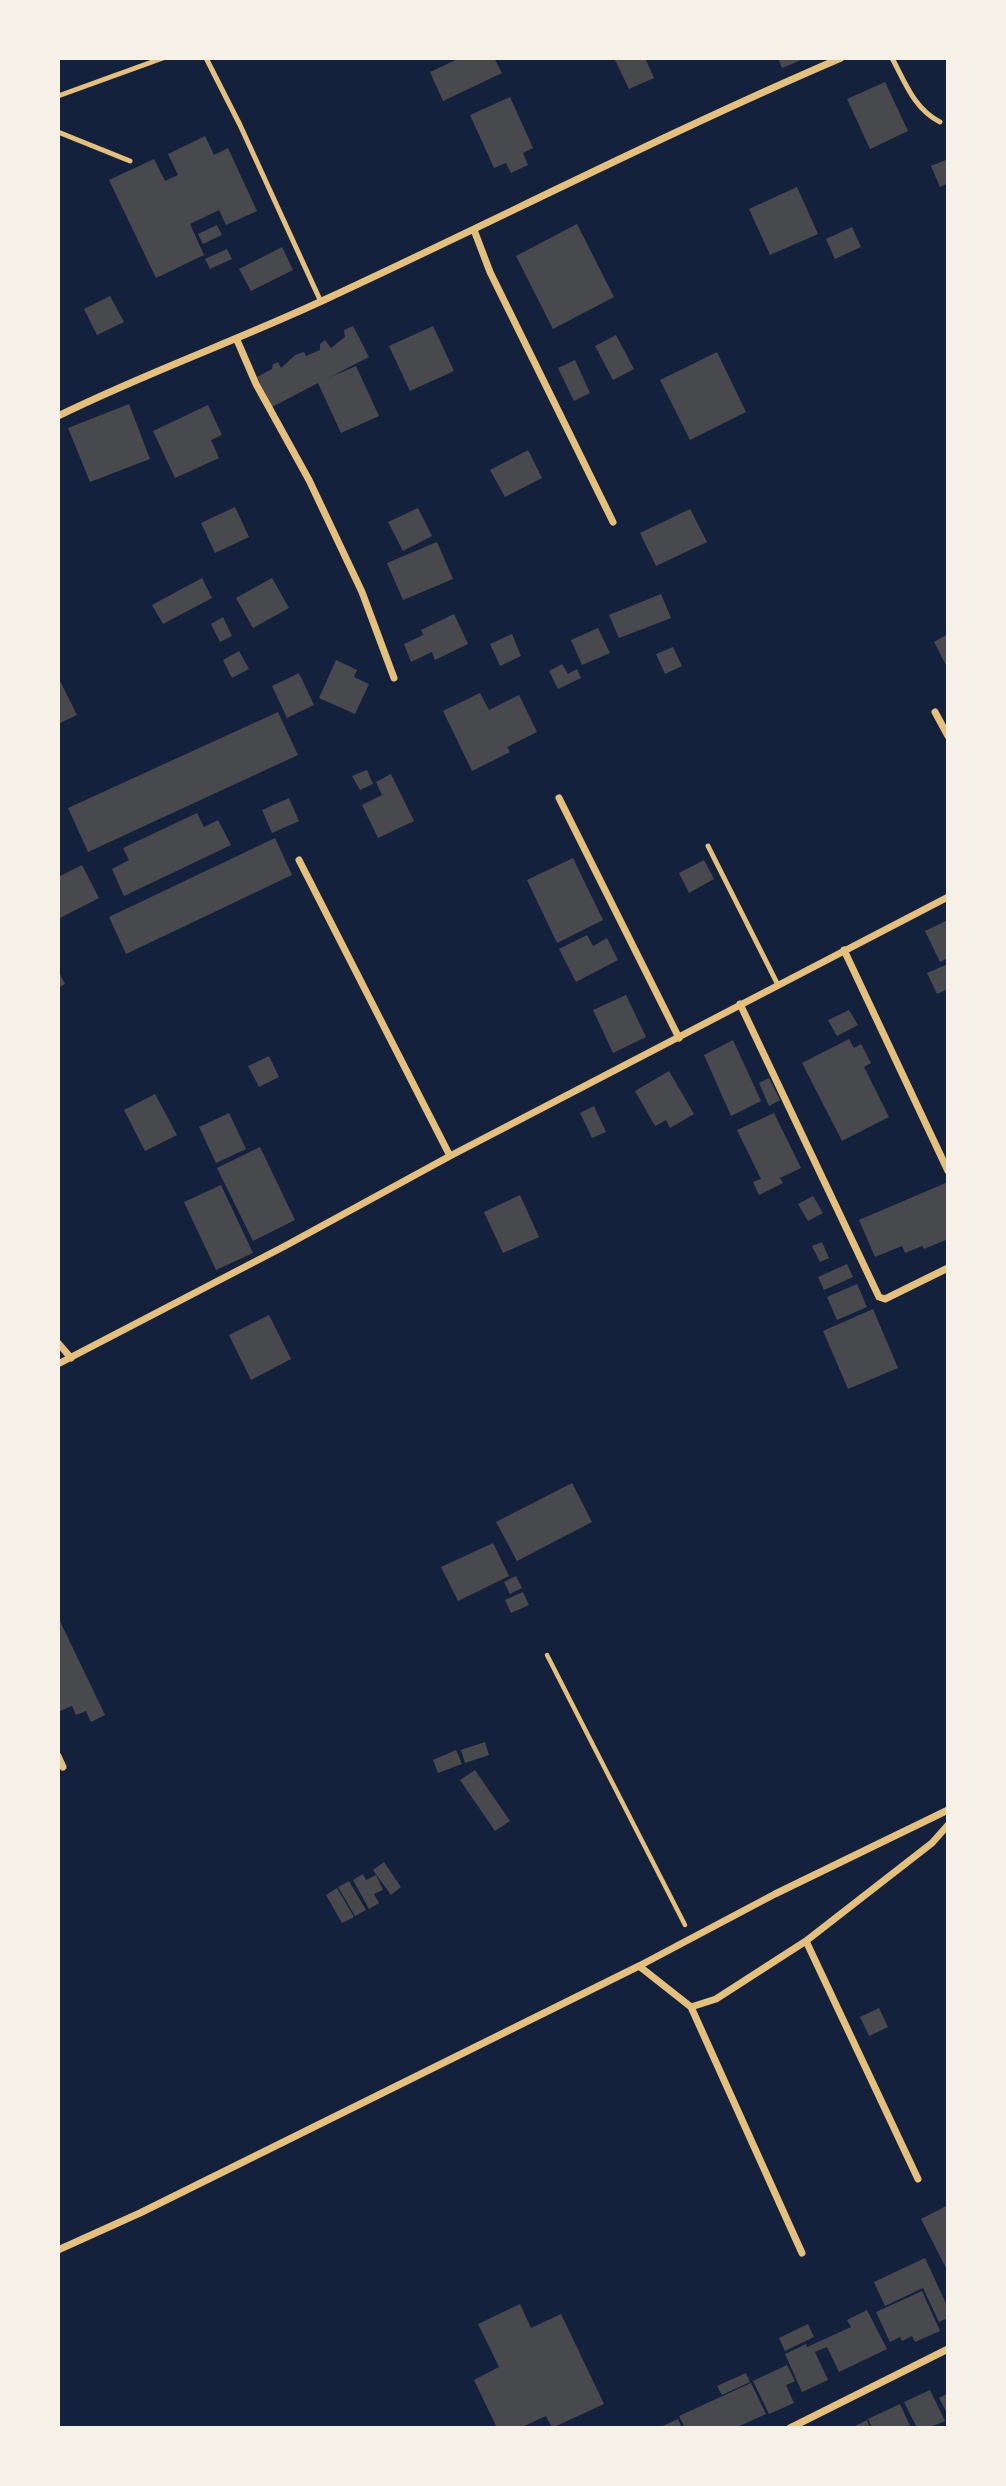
<!DOCTYPE html>
<style>
body{margin:0}
#map{position:relative;width:1006px;height:2486px;overflow:hidden;background:#14213d;font-family:"Titillium Web",sans-serif}
canvas{display:block}
.frame{position:absolute;inset:0;border:60px solid #f6f1e7;pointer-events:none}
</style>
<div id="map">
<canvas width="1006" height="2486"></canvas>
<div class="frame"></div>
</div>
<script>
const context = document.querySelector('canvas').getContext('2d');
context.lineJoin = 'round';
function paint(path, color) { context.fillStyle = color; context.fill(path, 'evenodd'); }
function stroke(path, color, width, dash) { context.strokeStyle = color; context.lineWidth = width; context.lineCap = dash ? 'butt' : 'round'; context.setLineDash(dash || []); context.stroke(path); }
paint(new Path2D(`
 M460,58H494L502,73L443,101L430,72Z
 M614,58H645L654,78L629,89Z
 M778,58H806L782,68Z
 M885,82L908,131L870,149L847,99Z
 M510,97L533,148L523,153L528,165L511,173L506,163L494,168L470,115Z
 M205,136L214,155L228,148L257,211L226,225L219,210L190,224L204,255L156,278L109,180L154,159L165,181L178,175L168,154Z
 M948,159V183L940,187L931,166Z
 M797,187L818,234L770,255L749,209Z
 M577,224L614,297L553,329L516,256Z
 M217,225L222,235L203,244L198,234Z
 M852,227L861,247L835,259L826,239Z
 M282,247L293,270L251,291L239,269Z
 M227,249L232,259L210,269L205,259Z
 M110,296L124,322L97,335L84,309Z
 M353,326L369,357L328,378L356,366L379,416L341,433L318,383L272,407L257,377L272,369L273,364L278,362L281,368L295,355L304,352L306,356L320,350V344L325,340L331,348L345,337L344,330Z
 M433,326L454,371L410,391L389,346Z
 M616,335L634,369L613,380L595,346Z
 M717,352L746,412L690,440L660,380Z
 M575,360L590,393L574,401L558,368Z
 M129,404L150,459L90,482L68,428Z
 M208,405L222,435L211,440L219,458L175,478L153,431Z
 M528,450L542,478L505,497L490,470Z
 M235,507L249,537L215,553L201,523Z
 M418,508L432,536L403,551L388,522Z
 M690,509L707,542L656,566L640,533Z
 M437,542L453,579L403,600L387,563Z
 M202,578L212,598L163,624L152,605Z
 M272,578L289,608L253,628L236,598Z
 M661,594L671,618L619,638L609,615Z
 M454,614L468,644L435,660L432,652L411,662L404,644L423,635L421,630Z
 M223,617L232,636L220,642L211,624Z
 M598,628L610,653L582,665L571,640Z
 M512,634L521,656L500,666L490,644Z
 M948,634V669L934,642Z
 M673,647L682,666L665,674L656,654Z
 M239,651L249,669L232,678L223,660Z
 M336,660L357,670L354,677L369,684L355,714L319,698Z
 M562,664L568,674L577,669L581,678L558,689L549,671Z
 M299,673L314,705L287,718L272,686Z
 M58,677L77,715L58,724Z
 M480,693L489,710L519,695L537,732L507,747L510,752L472,771L443,711Z
 M278,712L298,755L88,852L68,808Z
 M367,770L373,784L360,790L352,776Z
 M391,774L414,821L378,838L362,805L382,795L376,782Z
 M289,798L299,821L272,833L262,810Z
 M197,813L204,827L218,820L231,845L124,896L112,869L129,860L123,848Z
 M275,838L292,875L126,954L109,917Z
 M573,858L603,920L557,943L527,880Z
 M704,860L714,879L689,893L679,873Z
 M82,865L99,898L58,919V877Z
 M948,920V958L940,962L925,931Z
 M587,935L593,946L607,938L618,960L576,982L559,949Z
 M948,964V989L937,994L927,973Z
 M58,970L65,984L58,988Z
 M626,995L646,1037L613,1053L593,1010Z
 M849,1010L858,1025L837,1036L828,1020Z
 M849,1039L854,1048L861,1044L871,1063L864,1067L889,1117L842,1141L802,1063Z
 M733,1040L761,1101L731,1116L704,1055Z
 M269,1056L279,1077L259,1087L248,1066Z
 M669,1071L694,1114L670,1128L666,1120L655,1126L635,1091Z
 M769,1078L780,1100L769,1106L759,1083Z
 M155,1094L177,1135L145,1151L124,1110Z
 M594,1106L606,1132L592,1138L580,1113Z
 M229,1113L246,1149L216,1163L199,1127Z
 M774,1113L801,1168L780,1178L783,1183L759,1195L753,1182L761,1179L737,1130Z
 M260,1147L295,1220L253,1241L217,1168Z
 M948,1182V1239L924,1249L922,1246L905,1253L902,1246L875,1257L859,1220Z
 M221,1185L253,1253L216,1270L184,1202Z
 M520,1195L539,1237L503,1253L484,1212Z
 M813,1196L823,1213L808,1221L798,1204Z
 M822,1242L829,1258L820,1262L812,1246Z
 M847,1264L853,1277L824,1290L818,1277Z
 M857,1284L867,1307L837,1320L827,1297Z
 M873,1309L898,1368L848,1389L823,1331Z
 M269,1315L291,1359L251,1380L229,1335Z
 M572,1483L592,1522L517,1561L496,1522Z
 M493,1543L509,1576L458,1601L441,1567Z
 M516,1576L522,1588L510,1594L504,1582Z
 M523,1592L529,1605L511,1613L505,1600Z
 M58,1617L105,1715L91,1722L86,1711L76,1715L72,1706L58,1712Z
 M485,1742L489,1755L465,1763L461,1750Z
 M456,1750L462,1764L438,1773L433,1760Z
 M475,1770L510,1821L495,1831L460,1780Z
 M384,1862L401,1887L391,1895L373,1870Z
 M363,1874L366,1880L376,1875L383,1890L374,1894L379,1903L369,1909L353,1880Z
 M349,1881L366,1910L355,1916L338,1887Z
 M337,1888L354,1917L342,1923L326,1895Z
 M879,2008L888,2027L869,2036L860,2017Z
 M948,2205V2267L946,2268L921,2219Z
 M925,2258L948,2308V2318L939,2322L923,2288L885,2306L874,2282Z
 M922,2291L940,2331L915,2342L912,2336L902,2341L900,2337L890,2342L876,2312Z
 M520,2304L531,2328L561,2314L604,2404L552,2428L546,2416L520,2428H497L474,2380L499,2367L478,2324Z
 M867,2310L887,2349L839,2372L827,2347L815,2352L828,2380L802,2392L785,2354L806,2344L807,2347L851,2327L847,2320Z
 M808,2324L814,2337L785,2351L779,2338Z
 M787,2365L795,2381L786,2385L794,2403L769,2414L753,2381Z
 M746,2373L750,2382L722,2395L717,2386Z
 M751,2383L766,2414L735,2428H685L679,2416Z
 M930,2390L945,2421L928,2428H917L904,2402Z
 M948,2393V2415L939,2398Z
 M900,2404L911,2428H872L868,2419Z
 M678,2419L682,2428H658Z
 M867,2420L870,2428H857L855,2426Z`), '#48494c');
stroke(new Path2D(`
 M547,1655L685,1925`), '#e5c07b', 4.5);
stroke(new Path2D(`
 M206,58L240,125L321,302
 M892,58C905,82 914,109 940,122
 M58,96L163,58
 M58,132L130,161
 M708,846L778,985`), '#e5c07b', 5);
stroke(new Path2D(`
 M474,230L490,272L613,522
 M237,340L256,384L309,480L362,592L394,678
 M58,416C145,373 236,341 324,300C497,220 666,133 841,58
 M935,712L948,736
 M559,798L679,1038
 M299,860L450,1156
 M844,950L948,1171
 M740,1004L879,1297L885,1299L948,1268
 M58,1343L71,1358
 M58,1364L285,1246L450,1156L948,897
 M58,1756L63,1767
 M806,1941L918,2179
 M639,1966L691,2007L716,1999L806,1941L932,1843L948,1825
 M691,2007L802,2253
 M58,2250L140,2213L639,1966L775,1894L948,1810
 M790,2428L948,2349`), '#e5c07b', 7);
</script>
